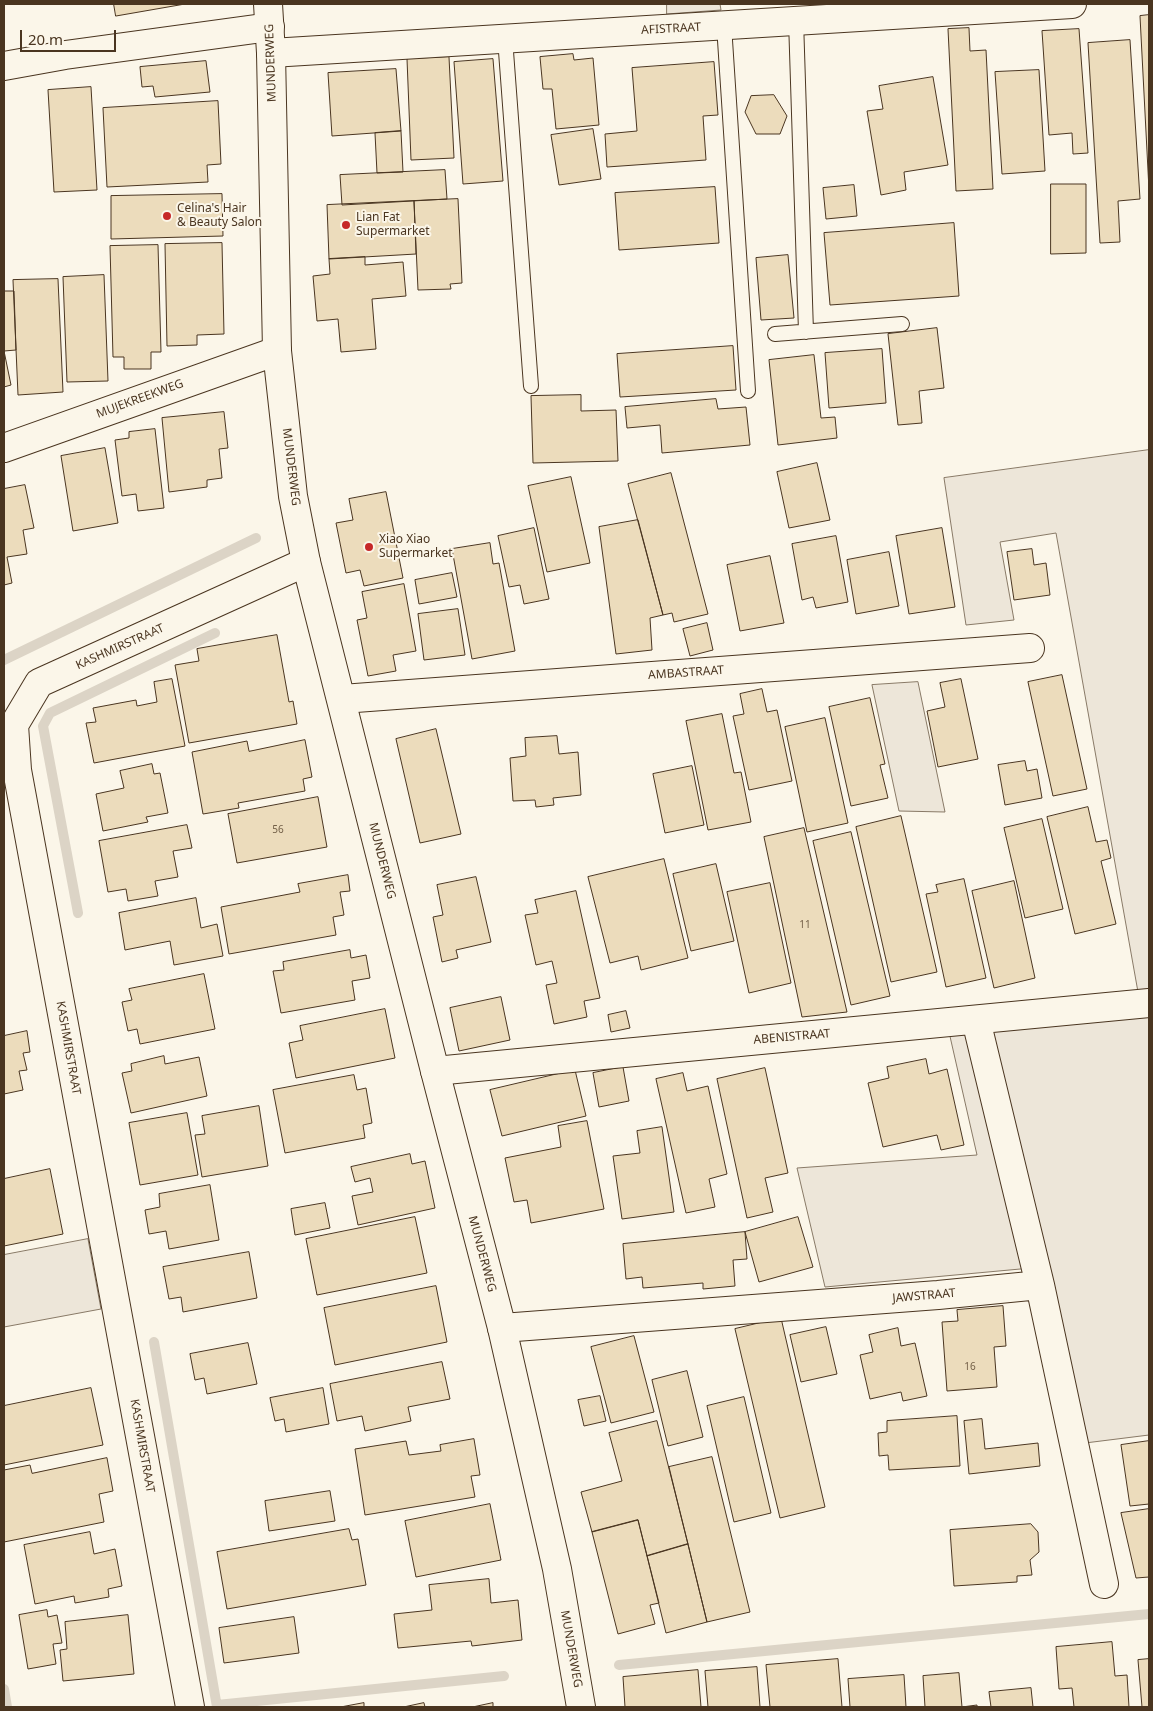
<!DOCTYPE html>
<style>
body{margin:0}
#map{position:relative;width:1153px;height:1711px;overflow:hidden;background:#fbf6e9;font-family:"Noto Sans",sans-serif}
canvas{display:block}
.frame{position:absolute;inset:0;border:5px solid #4a3520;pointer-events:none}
.scale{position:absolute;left:20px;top:30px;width:96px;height:22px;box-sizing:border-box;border:2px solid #4a3520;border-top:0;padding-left:6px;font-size:15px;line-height:18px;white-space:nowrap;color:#4a3520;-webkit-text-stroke:4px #fbf6e9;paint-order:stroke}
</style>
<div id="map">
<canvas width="1153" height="1711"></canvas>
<div class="frame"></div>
<div class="scale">20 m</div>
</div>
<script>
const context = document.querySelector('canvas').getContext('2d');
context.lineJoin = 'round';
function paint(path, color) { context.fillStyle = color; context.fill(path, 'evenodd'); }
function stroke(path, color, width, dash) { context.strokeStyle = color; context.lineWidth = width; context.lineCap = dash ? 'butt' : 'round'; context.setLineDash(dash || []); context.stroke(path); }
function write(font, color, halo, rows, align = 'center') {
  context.font = font + ' "Noto Sans",sans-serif'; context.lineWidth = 4; context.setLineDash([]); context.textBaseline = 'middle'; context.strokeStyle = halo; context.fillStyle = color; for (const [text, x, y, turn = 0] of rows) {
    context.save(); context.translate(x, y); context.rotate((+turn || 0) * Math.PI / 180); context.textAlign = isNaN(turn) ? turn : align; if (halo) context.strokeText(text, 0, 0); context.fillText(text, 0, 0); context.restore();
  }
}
const green = new Path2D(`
 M667,4H720L721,10L667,14Z
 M1149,450V991L1138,992L1056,533L1000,542L1014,620L966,625L944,478Z
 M918,682L945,812L899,811L872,685Z
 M1149,1012V1435L1085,1443L1042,1267L825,1287L797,1168L977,1155L949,1032Z
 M88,1239L101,1309L4,1327V1255Z`);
paint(green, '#ede6d9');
stroke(green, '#887966', 1);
stroke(new Path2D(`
 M4,660L256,538
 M78,913L43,726L50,713L215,633
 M154,1342L217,1707
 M619,1665L1149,1614
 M4,1689L7,1707
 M217,1705L504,1676`), '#dcd4c6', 10);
const building = new Path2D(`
 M114,4H185L116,16Z
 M1149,15V190L1140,16Z
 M969,28L970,51L986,50L993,189L956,191L948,29Z
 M1079,29L1088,153L1073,154L1072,133L1049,135L1042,31Z
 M1130,40L1140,199L1118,201L1120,242L1100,243L1088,43Z
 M573,54L574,60L593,58L599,125L556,129L552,89H543L540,57Z
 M449,57L454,158L411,160L407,59Z
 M493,59L503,181L463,184L454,62Z
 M206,61L210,92L155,97L153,86L142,87L140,67Z
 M714,62L718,115L703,116L706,160L607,167L605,134L637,131L632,68Z
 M396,69L401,131L332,136L328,73Z
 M1039,70L1045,171L1002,174L995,72Z
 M933,77L948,165L904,172L906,190L881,195L867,111L883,109L879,86Z
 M91,87L97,190L54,192L48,90Z
 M774,95L787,116L780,134H756L745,112L751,96Z
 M218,101L221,164L207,165L208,182L107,187L103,108Z
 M593,129L601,179L559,185L551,135Z
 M401,131L403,172L377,173L375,133Z
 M445,170L447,199L342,205L340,175Z
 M1051,184H1086V253L1051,254Z
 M854,185L857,216L826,219L823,188Z
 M715,187L719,243L619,250L615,193Z
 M222,194L223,236L111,239V196Z
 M458,199L462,283L450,284L451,289L418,290L414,201Z
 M414,201L416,254L329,259L327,205Z
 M954,223L959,296L830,305L824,233Z
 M222,243L224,334L197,335V345L167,346L165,244Z
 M158,245L161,352H151V369H124V357H113L110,246Z
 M788,255L794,318L761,320L756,258Z
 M365,257V265L403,262L406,296L372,299L376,349L341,352L338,319L317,321L313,276L330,274L329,259Z
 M104,275L108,381L67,382L63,277Z
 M58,279L63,392L18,395L13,280Z
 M4,291H14L16,350L4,351L11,385L4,387Z
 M937,328L944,388L919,391L922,423L898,425L888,334Z
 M733,346L736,390L620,397L617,354Z
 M882,349L886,403L829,408L825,353Z
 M814,355L821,418L835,417L837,438L778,445L769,360Z
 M581,395V411L616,410L618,461L533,463L531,396Z
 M716,399L718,409L746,407L750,445L662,453L660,425L627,428L625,407Z
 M224,412L228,448L219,449L222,478L207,480V487L169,492L162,418Z
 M155,429L164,508L138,511L136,494L122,496L115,440L129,438V432Z
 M105,448L118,523L73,531L61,456Z
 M817,463L830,520L789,528L777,472Z
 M671,473L708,614L674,622L672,613L663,615L628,484Z
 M571,477L590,563L547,572L528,486Z
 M25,485L34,528L23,530L27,554L7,557L12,583L4,585V489Z
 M386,492L403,578L364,586L360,570L346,573L336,523L353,520L349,499Z
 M638,520L663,615L650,618L652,650L616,654L599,527Z
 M534,528L549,599L524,604L520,585L509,587L498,536Z
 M942,528L955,607L909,614L896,536Z
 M836,536L848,602L816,608L813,597L802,600L792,544Z
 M490,543L493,564L499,563L515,651L472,659L452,549Z
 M1032,549L1034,565L1046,563L1050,595L1014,600L1007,552Z
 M889,552L899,606L856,614L847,560Z
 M770,556L784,623L740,631L727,565Z
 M452,573L457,597L419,604L415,580Z
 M404,584L416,651L393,655L396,671L368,676L357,620L367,618L362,592Z
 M458,609L465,655L424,660L418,614Z
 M707,623L713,650L690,656L683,629Z
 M277,635L289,702L293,701L297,724L189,743L175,665L199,661L197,649Z
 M1062,675L1087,789L1053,796L1028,682Z
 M172,679L185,746L94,763L86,723L96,722L93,708L136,700L137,706L157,702L154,682Z
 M961,679L978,759L938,767L927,711L945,707L940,683Z
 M762,689L767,712L777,710L792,781L749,790L733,716L744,714L740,694Z
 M870,698L885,764L880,765L888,798L851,806L829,707Z
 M722,714L734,773L741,772L751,822L708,830L686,721Z
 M825,718L848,823L807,832L785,727Z
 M436,729L461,834L420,843L396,739Z
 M557,736L559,754L578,752L581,795L553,798L554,805L536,807L535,800L513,801L510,758L526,756L525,738Z
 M305,740L312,777L303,779L305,791L238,803L239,808L203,814L192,752L247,741L249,751Z
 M1025,761L1027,771L1037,769L1042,798L1005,805L998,765Z
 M152,764L154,774L160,773L168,813L146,817L148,822L103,831L96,794L124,788L120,771Z
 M692,766L704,825L665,833L653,774Z
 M318,797L327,847L237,863L228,814Z
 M1088,807L1096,842L1107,840L1111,858L1101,861L1116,924L1075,934L1047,817Z
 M901,816L937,972L891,982L856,827Z
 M1042,819L1063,909L1025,918L1004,828Z
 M187,825L192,848L173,851L178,877L155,881L158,896L128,901L126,889L108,892L99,841Z
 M804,828L847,1012L802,1017L764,837Z
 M851,832L890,996L851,1005L813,841Z
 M664,859L688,958L641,970L638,956L610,963L588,877Z
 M716,864L734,941L691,951L673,874Z
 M348,875L350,891L340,892L344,915L333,917L336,935L229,954L221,907L300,892L298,884Z
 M476,877L491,942L456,950L458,958L442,962L433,917L443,915L437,885Z
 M964,879L986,978L946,987L926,894L938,892L936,885Z
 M1014,881L1035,978L994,988L972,891Z
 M770,883L791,983L749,993L727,892Z
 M576,891L600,998L584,1001L587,1017L554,1024L546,985L557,983L552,961L536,965L525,915L538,913L535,900Z
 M196,898L201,928L217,924L223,956L174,965L170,941L125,950L119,913Z
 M350,950L351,958L366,955L370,978L352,981L355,1000L281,1013L273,971L284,970L283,962Z
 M204,974L215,1029L140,1044L137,1029L128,1031L122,1002L132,1000L129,989Z
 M501,997L510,1040L459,1051L450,1008Z
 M385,1009L395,1058L296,1078L289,1043L303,1040L300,1026Z
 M626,1011L630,1028L611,1032L608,1015Z
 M27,1031L30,1052L23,1053L27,1070L19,1071L23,1090L4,1094V1036Z
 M164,1056L165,1064L199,1057L207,1096L131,1113L122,1073L132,1071L131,1064Z
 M926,1059L929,1074L947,1069L964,1145L941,1150L937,1135L883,1147L868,1083L889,1078L887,1067Z
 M623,1067L629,1101L599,1107L593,1073Z
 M765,1068L788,1173L765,1178L773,1212L747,1218L717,1079Z
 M575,1070L586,1116L502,1136L490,1090Z
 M683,1073L687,1091L708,1086L727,1174L709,1179L715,1207L686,1213L656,1079Z
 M354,1075L357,1090L366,1088L372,1123L363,1125L365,1138L285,1153L273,1090Z
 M259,1106L268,1166L202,1177L195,1135L205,1134L202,1116Z
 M187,1113L198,1175L140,1185L129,1123Z
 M587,1121L604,1209L531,1223L527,1200L514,1202L505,1158L561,1147L558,1126Z
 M662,1127L674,1212L622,1219L613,1156L640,1153L637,1131Z
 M410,1154L412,1164L425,1161L435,1208L358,1225L352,1196L373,1192L370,1178L355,1182L351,1167Z
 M50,1169L63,1234L4,1246V1179Z
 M210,1185L219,1240L169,1249L166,1231L149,1234L145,1210L160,1207L159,1194Z
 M325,1203L330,1228L295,1235L291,1209Z
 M415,1217L427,1273L317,1295L306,1239Z
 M798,1217L813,1267L759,1282L745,1232Z
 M745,1232L747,1259L733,1260L735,1286L703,1289V1283L643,1288L642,1277L626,1279L623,1244Z
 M249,1252L257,1298L183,1312L181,1297L169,1299L163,1267Z
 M436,1286L447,1342L335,1365L324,1308Z
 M1003,1306L1006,1346L994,1347L997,1387L947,1391L942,1322L958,1321L957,1310Z
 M781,1318L825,1507L780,1518L735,1329Z
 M826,1327L837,1374L801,1382L790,1335Z
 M898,1328L901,1346L915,1343L927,1396L903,1401L901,1392L870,1399L860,1355L873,1352L869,1335Z
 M634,1336L654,1412L611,1423L591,1347Z
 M248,1343L257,1384L207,1394L204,1378L195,1380L190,1354Z
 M442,1362L450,1399L408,1407L411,1421L365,1431L362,1416L337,1421L330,1384Z
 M687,1371L703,1437L668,1446L652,1380Z
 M91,1388L103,1445L4,1465V1406Z
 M323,1388L329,1424L286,1432L284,1419L275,1421L270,1398Z
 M600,1396L606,1421L584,1426L578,1400Z
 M744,1397L771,1513L734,1522L707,1406Z
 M957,1416L960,1466L889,1470L888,1455L879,1456L878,1433L887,1432V1421Z
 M982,1419L985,1449L1038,1443L1040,1466L969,1474L964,1421Z
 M657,1421L688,1544L647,1556L638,1520L592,1532L581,1492L622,1481L609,1433Z
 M474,1439L480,1475L471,1476L475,1497L365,1515L355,1449L406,1441L409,1455L441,1451L440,1445Z
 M1149,1441V1504L1130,1506L1121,1445Z
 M712,1457L750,1612L707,1622L669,1467Z
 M107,1458L113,1491L99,1494L104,1522L4,1542V1470L30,1465L32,1473Z
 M330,1491L335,1521L269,1531L265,1501Z
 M490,1504L501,1560L416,1577L405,1521Z
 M1149,1509V1577L1136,1578L1121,1513Z
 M638,1520L659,1603L650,1605L655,1624L618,1634L592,1532Z
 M1031,1524L1038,1532L1039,1552L1030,1560L1032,1575L1017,1576V1582L954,1586L950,1530Z
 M349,1529L352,1540L358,1539L366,1585L227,1609L217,1552Z
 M90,1532L94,1554L115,1549L122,1586L108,1589L109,1597L75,1603L74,1596L35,1604L24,1545Z
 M688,1544L707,1622L666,1633L647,1556Z
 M489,1579L491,1603L518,1600L522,1640L472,1646L471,1641L398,1648L394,1614L432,1610L429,1585Z
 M47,1610L48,1617L57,1615L62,1643L53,1644L56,1664L28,1669L19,1615Z
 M128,1615L134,1674L63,1681L60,1650L67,1649L65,1622Z
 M294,1617L299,1653L224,1663L219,1628Z
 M1112,1642L1115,1676L1127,1675L1129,1707H1074L1072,1688L1059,1689L1056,1647Z
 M838,1659L842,1707H770L766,1665Z
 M1149,1659V1707H1142L1138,1660Z
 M757,1667L760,1707H708L705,1671Z
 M698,1670L701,1707H625L623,1677Z
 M959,1673L962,1707L977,1705V1707H925L923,1676Z
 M904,1675L906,1707H850L848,1679Z
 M1031,1688L1033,1707H991L989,1692Z
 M364,1703V1707H341Z
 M424,1703L425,1707H404Z
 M493,1703V1707H473Z`);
paint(building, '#ecdcbc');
stroke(building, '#4a3520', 1);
const lane = new Path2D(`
 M796,20L806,332
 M724,25L748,391
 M505,38L531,386
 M775,334L902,324`);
const street = new Path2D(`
 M271,53L1072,4
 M4,66L65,55L270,27
 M4,448L277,351
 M342,699L1030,648
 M976,1020L1040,1285L1104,1584
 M435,1071L1149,1003
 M502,1328L938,1295L1040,1285
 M190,1707L17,770L14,725L39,683L306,562`);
const secondary = new Path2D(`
 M268,4L271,53L277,351L293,496L306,562L435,1071L502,1328L557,1569L581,1707`);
stroke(lane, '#4a3520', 16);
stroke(street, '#4a3520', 30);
stroke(secondary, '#4a3520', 30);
stroke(lane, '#fbf6e9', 14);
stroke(street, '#fbf6e9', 28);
stroke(secondary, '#fbf6e9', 28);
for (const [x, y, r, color] of [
 [167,216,5,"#c62828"],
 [346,225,5,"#c62828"],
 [369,547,5,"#c62828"]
]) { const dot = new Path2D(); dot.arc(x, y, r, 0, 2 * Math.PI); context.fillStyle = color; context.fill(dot); stroke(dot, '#fbf6e9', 2); }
write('10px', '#725f47', null, [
 ["56",278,830],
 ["11",805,925],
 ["16",970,1367]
]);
write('12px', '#4a3520', '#fbf6e9', [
 ["AFISTRAAT",671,29,-3],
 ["MUNDERWEG",271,63,-92],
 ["MUJEKREEKWEG",140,399,-20],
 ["MUNDERWEG",291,467,83],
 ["KASHMIRSTRAAT",120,647,-24],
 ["AMBASTRAAT",686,673,-4],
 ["MUNDERWEG",382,861,76],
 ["ABENISTRAAT",792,1037,-5],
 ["KASHMIRSTRAAT",68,1048,80],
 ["MUNDERWEG",482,1254,75],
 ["JAWSTRAAT",924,1296,-5],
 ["KASHMIRSTRAAT",142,1446,80],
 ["MUNDERWEG",571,1649,80]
]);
write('12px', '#4a3520', '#fbf6e9', [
 ["Celina's Hair",177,209],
 ["& Beauty Salon",177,223],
 ["Lian Fat",356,218],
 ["Supermarket",356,232],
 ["Xiao Xiao",379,540],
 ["Supermarket",379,554]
], 'left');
</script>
